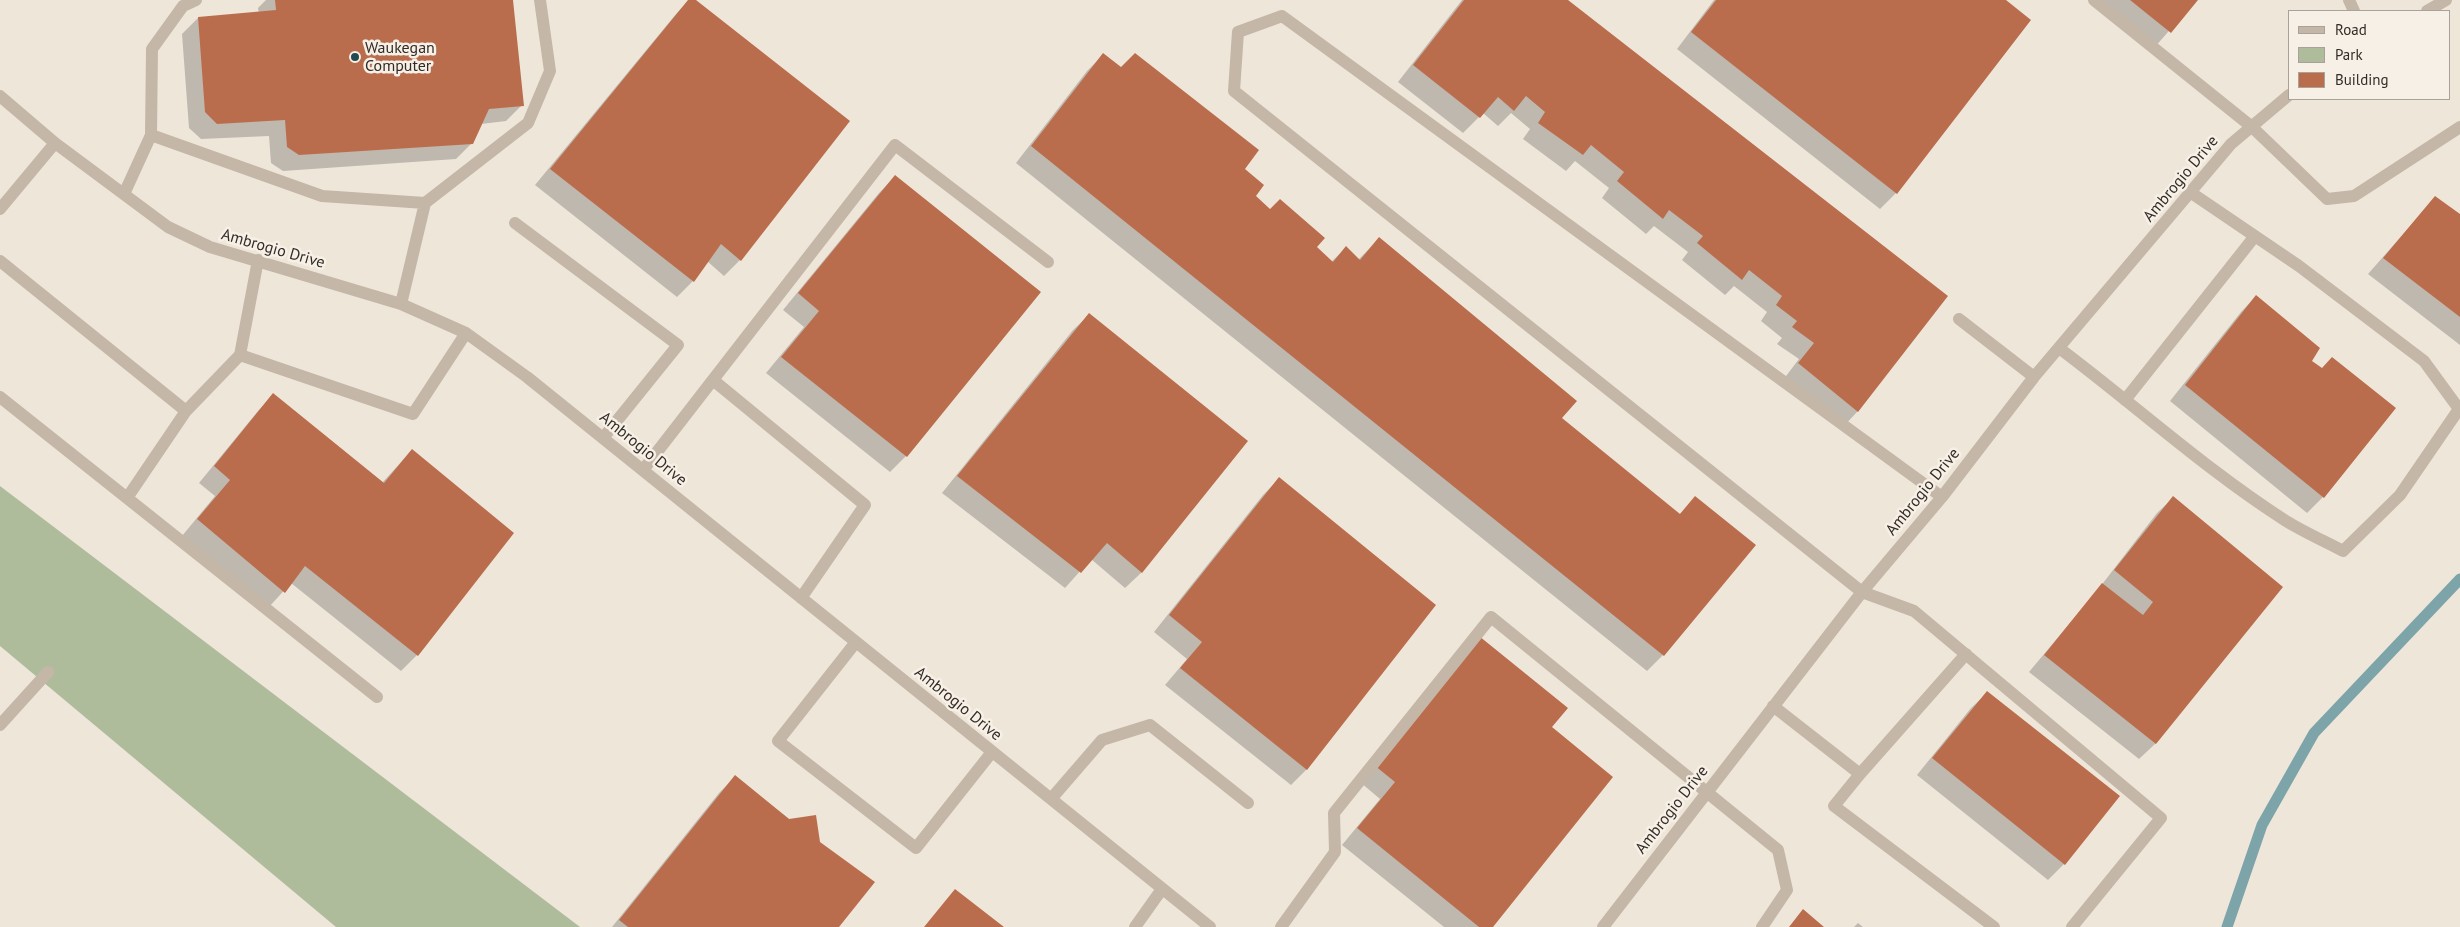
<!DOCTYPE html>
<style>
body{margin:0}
#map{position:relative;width:2460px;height:927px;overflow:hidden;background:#efe6da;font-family:"PT Sans",sans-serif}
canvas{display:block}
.legend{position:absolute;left:2288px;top:10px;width:162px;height:90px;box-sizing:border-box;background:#f7f0e6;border:1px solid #a9a19a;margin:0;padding:6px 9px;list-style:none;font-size:15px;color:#332b27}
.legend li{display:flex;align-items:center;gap:10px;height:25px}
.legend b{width:25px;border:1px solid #a9a19a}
</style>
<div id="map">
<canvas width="2460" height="927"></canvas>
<ul class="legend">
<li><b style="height:6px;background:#c5b7a7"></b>Road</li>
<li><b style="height:14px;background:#afbc9c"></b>Park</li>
<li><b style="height:14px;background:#ba6d4d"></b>Building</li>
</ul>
</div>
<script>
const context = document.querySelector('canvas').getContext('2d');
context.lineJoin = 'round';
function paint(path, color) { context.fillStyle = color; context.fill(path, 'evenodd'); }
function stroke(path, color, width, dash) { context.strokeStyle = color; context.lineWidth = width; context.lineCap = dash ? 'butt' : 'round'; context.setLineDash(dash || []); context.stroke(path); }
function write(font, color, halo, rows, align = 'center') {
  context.font = font + ' "PT Sans",sans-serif'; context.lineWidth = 5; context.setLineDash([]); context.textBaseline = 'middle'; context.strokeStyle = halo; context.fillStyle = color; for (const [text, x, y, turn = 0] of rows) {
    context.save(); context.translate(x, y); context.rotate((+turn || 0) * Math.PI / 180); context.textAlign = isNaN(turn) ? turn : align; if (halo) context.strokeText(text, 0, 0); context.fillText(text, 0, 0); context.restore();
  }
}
paint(new Path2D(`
 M0,486L580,927H336L0,646Z`), '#afbc9c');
paint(new Path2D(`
 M266,0H512L522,105L506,121L481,124L472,143L456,159L283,171L271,163L269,136L201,139L189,128L182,34L198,18L259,13L258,8Z
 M689,0H694L740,260L724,276L707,261L693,281L677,297L535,185L676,14Z
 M1462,0H1566L1946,296L1857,412L1842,428L1783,380L1799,359L1777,344L1782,338L1761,321L1767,312L1734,286L1725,295L1682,260L1688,252L1654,226L1646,234L1602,198L1609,188L1575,161L1566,171L1523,139L1530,129L1511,113L1498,126L1483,113L1463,133L1398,82Z
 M1714,0H2004L1896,193L1880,209L1677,49Z
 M2094,0H2196L2154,48Z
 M1103,55L1243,170L1255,197L1331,262L1346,248L1358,260L1379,239L1560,418L1679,515L1695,498L1663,655L1647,671L1016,163L1087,71Z
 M895,177L906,456L890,472L766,373L804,327L783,310L879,193Z
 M2435,198L2460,216V345L2368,274Z
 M2256,296L2310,361L2323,497L2307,513L2170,401L2241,312Z
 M1089,315L1246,441L1141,573L1125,588L1091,559L1065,588L942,493L1073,330Z
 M273,395L382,483L412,450L512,533L417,655L401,671L291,583L268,608L182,536L215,496L199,483L258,411Z
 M1279,479L1307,769L1291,785L1165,685L1187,659L1154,632L1263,495Z
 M2173,498L2282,587L2155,744L2139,759L2029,672L2100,587L2157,513Z
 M1463,653L1550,727L1491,927H1444L1342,845L1380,799L1360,782Z
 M1987,693L2118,796L2064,864L2048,880L1917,775L1971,708Z
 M735,777L819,842L838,927H612L719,793Z
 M1858,923L1863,927H1854Z`), '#0003');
stroke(new Path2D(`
 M2227,927L2262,825L2314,733L2460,579`), '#7ca4a9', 11);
paint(new Path2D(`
 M275,0H513L524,106L489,109L473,144L299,155L287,147L285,120L217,124L205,112L198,17L276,10Z
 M688,0H696L850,121L741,261L721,244L694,282L550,169Z
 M1464,0H1568L1948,296L1858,412L1798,363L1814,343L1792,327L1797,321L1776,305L1782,296L1749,270L1742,280L1697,243L1703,236L1669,210L1663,219L1617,181L1624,172L1591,145L1583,155L1538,123L1545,112L1526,96L1514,111L1498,97L1480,118L1413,65Z
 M1716,0H2006L2031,20L1897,194L1691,32Z
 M2130,0H2198L2171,33Z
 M1103,53L1121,67L1135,53L1259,150L1245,169L1264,185L1256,196L1270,209L1280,199L1325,238L1317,247L1333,262L1346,246L1360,260L1379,237L1577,401L1562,418L1680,514L1695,496L1756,545L1664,656L1031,146Z
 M895,175L1041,292L907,457L781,357L819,311L798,293Z
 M2435,196L2460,214V317L2383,258Z
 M2256,295L2320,348L2312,361L2322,368L2332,357L2396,408L2324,498L2185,385Z
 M1089,313L1248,441L1142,573L1107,543L1081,573L957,476Z
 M273,393L384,483L412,449L514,533L418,656L305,566L285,593L197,519L230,480L214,466Z
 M1279,477L1436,605L1307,770L1180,668L1202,642L1169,615Z
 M2173,496L2283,587L2156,744L2044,655L2102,583L2143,615L2153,602L2114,570Z
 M1479,636L1568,708L1552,727L1613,777L1493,927H1479L1357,828L1395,782L1374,765Z
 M1987,691L2120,796L2065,865L1932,758Z
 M735,775L789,819L816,815L820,842L875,882L839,927H628L619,920Z
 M955,889L1004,927H924Z
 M1803,909L1824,927H1789Z`), '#ba6d4d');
stroke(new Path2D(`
 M2094,0L2252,127L2327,199L2354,196L2460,127
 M2349,0L2354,11
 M2427,11L2446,0
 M0,96L55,143L168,227L210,247L401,304L466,333L527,377L1210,927
 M151,135L322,196L425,203
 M124,194L151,135L152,49L183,6L196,0
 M0,209L55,143
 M515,223L678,345L603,438
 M0,261L186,411
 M401,304L425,203L528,123L550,71L540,0
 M1959,319L2034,377
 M2059,348C2135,405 2206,470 2286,521C2304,532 2324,541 2343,551L2400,495L2459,409L2424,361L2299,266L2190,192
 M240,355L258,260
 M713,380L865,505L801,598
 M0,397L127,498
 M2125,400L2255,236
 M643,470L895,145L1048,262
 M1942,497L1282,16L1238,32L1234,91L1862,592L1914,611L2161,818L2072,927
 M856,642L778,741L916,848L992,752
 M377,697L127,498L186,411L240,355L413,414L466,333
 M1773,706L1860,774L1834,806L1994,927
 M1860,774L1966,654
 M1051,799L1102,740L1150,725L1248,803
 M1135,927L1162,889
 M1281,927L1335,852L1334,813L1491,617L1778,850L1787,890L1762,927
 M1603,927L1862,592L1942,497L2034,377L2231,144L2289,95`), '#c5b7a7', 12);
stroke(new Path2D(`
 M0,725L48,672`), '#c5b7a7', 12);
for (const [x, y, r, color] of [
 [355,57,5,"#214a50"]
]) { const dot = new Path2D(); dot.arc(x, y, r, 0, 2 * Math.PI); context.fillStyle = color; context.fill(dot); stroke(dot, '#f7f0e6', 2); }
write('16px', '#332b27', '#f7f0e6', [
 ["Waukegan",365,48],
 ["Computer",365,66]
], 'left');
write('16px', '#332b27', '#f7f0e6', [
 ["Ambrogio Drive",2181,179,-50],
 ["Ambrogio Drive",273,249,16],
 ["Ambrogio Drive",643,449,39],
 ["Ambrogio Drive",1923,492,-51],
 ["Ambrogio Drive",958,704,39],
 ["Ambrogio Drive",1672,810,-52]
]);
</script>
